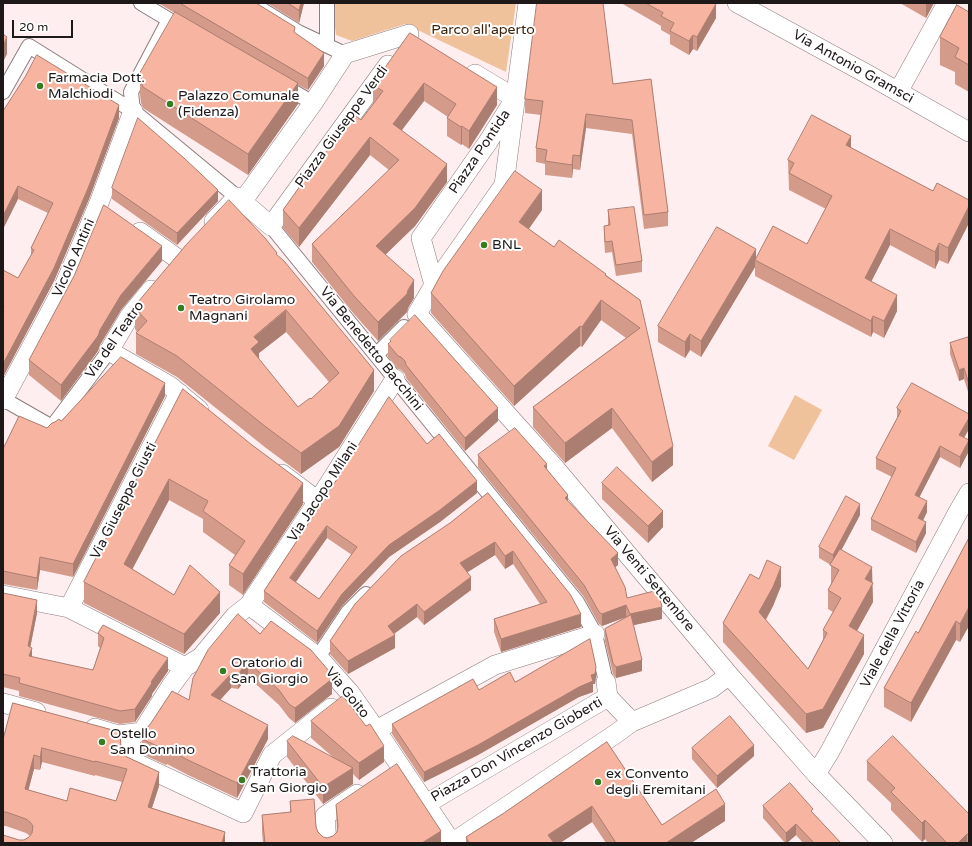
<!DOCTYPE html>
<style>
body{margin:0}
#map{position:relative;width:972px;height:846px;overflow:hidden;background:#feeef0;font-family:"Varela Round",sans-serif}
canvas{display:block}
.frame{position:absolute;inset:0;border:4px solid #1e1818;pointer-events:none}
.scale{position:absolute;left:12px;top:20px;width:61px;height:18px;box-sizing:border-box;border:2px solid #1e1818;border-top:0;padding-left:5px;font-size:12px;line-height:14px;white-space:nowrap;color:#1e1818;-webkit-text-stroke:3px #fff;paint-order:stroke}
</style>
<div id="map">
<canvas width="972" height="846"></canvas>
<div class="frame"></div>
<div class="scale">20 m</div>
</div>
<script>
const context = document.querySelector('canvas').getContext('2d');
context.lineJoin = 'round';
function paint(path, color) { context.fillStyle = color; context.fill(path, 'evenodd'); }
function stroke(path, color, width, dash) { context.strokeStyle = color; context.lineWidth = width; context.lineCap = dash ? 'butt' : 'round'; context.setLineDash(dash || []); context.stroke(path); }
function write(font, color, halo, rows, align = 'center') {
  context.font = font + ' "Varela Round",sans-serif'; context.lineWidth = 4; context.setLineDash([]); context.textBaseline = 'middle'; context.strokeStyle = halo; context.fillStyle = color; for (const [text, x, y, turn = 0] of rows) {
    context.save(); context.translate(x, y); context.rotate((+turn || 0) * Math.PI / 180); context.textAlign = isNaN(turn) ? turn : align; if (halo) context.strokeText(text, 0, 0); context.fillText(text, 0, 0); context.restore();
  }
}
paint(new Path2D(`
 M332,3H516L506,72L405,24L352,41L336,35Z
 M795,395L822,410L794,460L768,446Z`), '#f0c29c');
const pedestrian = new Path2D(`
 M141,3L186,30
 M251,3L298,32L345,54
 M327,3V45
 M282,85L313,103
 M3,92L29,46L133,111L237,197
 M133,111L131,92L169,20
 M271,226L577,602L595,634L606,682
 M376,355L404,327
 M3,399L52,427L109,351
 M318,657L348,612L366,594`);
const minor = new Path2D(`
 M528,3L504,185L434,285L417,314L555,468L729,675L816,774L883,843
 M737,3L867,74L969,132
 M475,74L515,98
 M898,92L947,3
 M242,202L313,103L345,54L409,34
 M214,221L237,197L271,226L388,65
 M140,232L178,259
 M434,285L421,238L488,142L511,105
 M151,290L129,317L109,351L170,386L199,410
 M3,400L64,286L99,203L133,111
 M282,474L318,501
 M3,595L69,608L185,667
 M249,605L318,657L350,693L376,730L452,843
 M69,608L179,393
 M606,682L608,697L632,722
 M3,703L36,712
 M95,728L119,735L142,732L171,686L185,667L201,657L235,616L249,605L318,501L395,379
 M376,730L495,665L595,634
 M130,734L132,761L243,813L272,755L331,708
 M816,774L829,753L958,512L969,493
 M426,804L608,697
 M327,843L325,816L357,794
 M452,843L614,735L632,722L712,688L729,675`);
stroke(pedestrian, '#8e7d7e', 16);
stroke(minor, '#8e7d7e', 20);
stroke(pedestrian, '#fff', 14);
stroke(minor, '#fff', 19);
paint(new Path2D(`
 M158,3H256L295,33L324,66L308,90L298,85V104L248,175L143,108L141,103L140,94V73L175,13Z
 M267,3H304L299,23Z
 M621,3H713L716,18L697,51L693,49L689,55L670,44V35L661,30V26Z
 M900,3H934L926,18Z
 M969,12V92L955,84V72L940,65V37Z
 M410,33L497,105L469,149L462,144L461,145L447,136V118L448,117L424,101L401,130L447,182L415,226L385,254L414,298L408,308L407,312L378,341L354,314L312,262V244L389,170L370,155L299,247L283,228V210L361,120L374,103H373V85Z
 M651,79L668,212V226L644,229L632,134L586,128L580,170L573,169L572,178L545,175V164L536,162V148L541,115L525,113V99L613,84Z
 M3,111L119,118L89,199L54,281L3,377V270L18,278L31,256V248L48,213L18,199L3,229Z
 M851,148L933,191L969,200V223L948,264L939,260L935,269L890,245L871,281L897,311L884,338L873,332L871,337L755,276V267L701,357L690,350L685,358L658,342V326L756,258L807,244L826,209L789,190L788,160Z
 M112,188L218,201L177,245L112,199Z
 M542,210L529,229L554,247L606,275L640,300L673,465L652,482L612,428L565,463L533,427V407L626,338L601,320L582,347L580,346L514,406L431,313V293Z
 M608,210L642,261V272L616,276L612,252L605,253L604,237V226L608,225Z
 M277,255L374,391L339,447L301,474L266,448L177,377L136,354V333L137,332L135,329V308ZM286,332L329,382L311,399L298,407L259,360V353Z
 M162,261L121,310L100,345L98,351L61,401L29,375V360Z
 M969,337V395L964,379L959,381L950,354V343Z
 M390,340L498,421L465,451L406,378L405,374L401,370L398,369L388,357V344L390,342Z
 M183,389L303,504L243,595L229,585V565L235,555L203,532V519L169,500L132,569L174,595L220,613L184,654L84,603V582Z
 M165,396L73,577L40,570L37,590L3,584V449L47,428L61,421Z
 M897,408L969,414V429L964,438L969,451L960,468L940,457L919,497L927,512L923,521L926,533L916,553L871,530V519L892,477L876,469V458L897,418Z
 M427,444L477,493L440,522L389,557L342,606L317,643L264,602V591L327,495ZM327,538L352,555L319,599L296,582Z
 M478,455L547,469L568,502L618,565L615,567L627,598L662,619L633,625L642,671L616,678L613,674L605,641V629L626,617L602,626L599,624L584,597L478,467Z
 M602,483L663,527L648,543L602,499Z
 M488,493L581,627L501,652L494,632V619L540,604L513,564L505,569L495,555L467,572L471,590L424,625L417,617L394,634L395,648L348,674L330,654V641L450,523Z
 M860,515L841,550L872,583L873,602L857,631L864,654L823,728L806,733L723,642V623L759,579L781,586L773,606L766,620L808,669L823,640V630L833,612L828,609V590L831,584V565L819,558V547Z
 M969,538L960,642L956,640L911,722L884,707V688L918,633Z
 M3,593L37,613L30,647L32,657L93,670L100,648L98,646V633L168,671L152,694V696L135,722L120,724L19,696V691L3,687Z
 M260,634L329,674L332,694L295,723L289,718L279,705L248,677L238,689L231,688L220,700L268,739L237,798L188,775L167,764L166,765L142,754V728L148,727L189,700Z
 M596,677L595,684H593V692L579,697L478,755L424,782L392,734V724L479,690L515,682Z
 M13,703L120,732L121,748L123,754L127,757L159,772V786L152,808L225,832V843H3V835L19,840H24L29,837L30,836L26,833L6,826H3V740ZM42,762L95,776V775L122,782L116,801L70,788L67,801L28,790L34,769L40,770Z
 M311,721L384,762L359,780L353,774V784L323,804L287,757V741L334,758L311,738Z
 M607,742L662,825L725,821L691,843H606L592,822L560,843H466V837L504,813Z
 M692,748L754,756L717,788L692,759Z
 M867,761L969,814V843H928L925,839L922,842L891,810V803L867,780Z
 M290,801L316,827L318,832L323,837L327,838L333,836L337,832L336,805L441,843H263L262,832V815L290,812Z
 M763,806L813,813L841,843H803L796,835L787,843H785L763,818Z`), '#d49b8a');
paint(new Path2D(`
 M301,3H304L299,23V10Z
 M926,3H934L926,18Z
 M716,4V18L697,51V37Z
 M693,35V49L689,55V41Z
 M7,37V54L3,62V45Z
 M324,53V66L308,90V78Z
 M298,83V104L248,175V154Z
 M424,83V101L393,142V124Z
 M497,87V105L469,149V131Z
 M119,105V118L89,199L54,281L3,377V364Z
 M586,114V128L580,170V156Z
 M462,126V144L461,145V127Z
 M851,136V152L846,145Z
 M370,137V155L299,247V228Z
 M573,155V169L572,178V165Z
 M447,164V182L415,226L376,264V246Z
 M18,186V199L3,229V216Z
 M218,190V201L177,245V233Z
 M542,190V210L519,242V222Z
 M969,206V223L948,264V248Z
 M890,229V245L865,294V278Z
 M939,243V260L935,269V252Z
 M162,246V261L121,310L100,345L98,351L61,401V385L100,330L121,295Z
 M756,249V261L755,260V267L701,357V341Z
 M414,280V298L408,308L407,312L378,341V322L408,290Z
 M897,295V311L884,338V321Z
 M601,300V320L582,347V327Z
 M286,310V332L259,353V363L251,349L254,337Z
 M873,316V332L871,337V321Z
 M580,326V346L514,406V386Z
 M690,334V350L685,358V342Z
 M964,368V379L959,381V370Z
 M374,370V391L339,447L301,474V453Z
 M165,383V396L73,577V564Z
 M498,408V421L465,451V438Z
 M612,408V428L565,463V443Z
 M969,418V429L959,446V435Z
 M969,440V451L960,468V457Z
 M673,446V465L652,482V462Z
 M940,446V457L915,506V495Z
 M547,464V476L544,466Z
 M169,479V500L124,585V564Z
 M477,481V493L440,522L389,557L342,606L317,643V631L342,594L389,545Z
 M303,483V504L243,595V574Z
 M568,495V507L565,498Z
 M927,501V512L918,530V518Z
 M860,504V515L833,566V555Z
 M663,511V527L648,543V526Z
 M926,522V533L916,553V542Z
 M327,526V538L290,590V578Z
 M495,542V555L460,577V563Z
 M513,551V564L505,569V556Z
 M618,553V565L611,571V559Z
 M40,557V570L37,590V578Z
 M781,567V586L773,606L759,631V612Z
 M872,567L873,602L849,645V626L865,579Z
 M471,577V590L424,625V612Z
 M220,592V613L184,654V634Z
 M37,600V613L28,659V646Z
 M417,604V617L388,638L395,635V648L348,674V661L388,626Z
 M626,605V617L602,626V614Z
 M662,607V619L630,626V614Z
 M969,607V626L960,642V624Z
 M581,614V627L501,652V639Z
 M956,621V640L911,722V703Z
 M864,635V654L823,728L806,733V714Z
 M32,648V661L29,656Z
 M168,658V671L152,694V696L135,722V709L151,682Z
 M642,660V671L616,678V667Z
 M248,662V677L238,689V674Z
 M596,667V677L595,684H593V692L579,697L478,755L424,782V772L591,675Z
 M329,671V681L332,679V694L295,723V708L327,672Z
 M231,674V688L211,710V695Z
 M268,725V739L237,798V783Z
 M754,745V756L717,788V776Z
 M384,746V762L359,780V763Z
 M42,748V762L40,770V757Z
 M34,755V769L25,803V789Z
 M353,768V784L323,804V787Z
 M159,772V786L148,820V807Z
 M725,804V821L691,843H666Z
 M592,806V822L560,843H548V835Z
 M925,820V839L922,842V823Z
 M796,824V835L787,843H786V833Z
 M441,831V843H422Z
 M225,832V843H222Z
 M967,834V843H958Z`), '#ac7e71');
const building = new Path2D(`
 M180,3H256L295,27L294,32L324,53L308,78Z
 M288,3H301L299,10Z
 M537,3H603L613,84L651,79L668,212L644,215L632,120L586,114L580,156L573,155L572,165L545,161L547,150L536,148L543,101L525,99Z
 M646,3H713L716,4L697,37L693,35L689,41L670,31L674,23L661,16L663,13Z
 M957,5L969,12V65L955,57L959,48L940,37Z
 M175,12L298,83L248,154L143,87L141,82L140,73Z
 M410,33L497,87L469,131L462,126L461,127L447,118L456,104L424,83L393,124L447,164L415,208L376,246L414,280L408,290L407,294L378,322L354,296L312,244L399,160L370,137L299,228L283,210L310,172L355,115L361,120L383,91L373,85Z
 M3,34L7,37L3,45Z
 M37,55L119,105L89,186L54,268L3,364V308L4,306L3,305V270L18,278L34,250L31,248L53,203L18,186L3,216V111L25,77Z
 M812,115L851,136L846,145L933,191L937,183L969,200V206L948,248L939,243L935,252L890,229L865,278L897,295L884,321L873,316L871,321L755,260L773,226L807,244L832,196L789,173L794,163L788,160Z
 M138,118L184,158L218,190L177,233L112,188Z
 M515,171L542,190L519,222L554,247L559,240L606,274L605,275L640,300L673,446L652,462L612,408L565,443L533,407L640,328L601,300L582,327L580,326L514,386L431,293L443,271Z
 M229,200L265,238L277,253L276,254L284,261L374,370L339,426L301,453L266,427L177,356L136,333L147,321L135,308L138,302L186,245ZM286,310L339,373L311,399L310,398L298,407L251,349L259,342L254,337Z
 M104,205L162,246L121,295L100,330L98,336L61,385L29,360L74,276Z
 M634,207L642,261L616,265L612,241L605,242L604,226L610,225L608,210Z
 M717,227L756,249L701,341L690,334L685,342L658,326Z
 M415,315L498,408L465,438L406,365L405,361L401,357L398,356L388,344L391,341L390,340Z
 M969,337V384L964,368L959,370L950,343Z
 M121,357L165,383L73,564L40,557L37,578L3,571V449L19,416L47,428L52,423L55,422L59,419L61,421Z
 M912,383L969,414V418L959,435L969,440L960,457L940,446L915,495L927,501L918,518L926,522L916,542L871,519L896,468L876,458L901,411L897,408Z
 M183,389L252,445L303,483L243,574L229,565L245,541L203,511L208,501L169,479L124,564L174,595L190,565L220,592L184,634L84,582Z
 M389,397L427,444L439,434L477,481L440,510L389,545L342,594L317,631L264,591L327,495ZM327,526L357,547L319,599L290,578Z
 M515,428L547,464L544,466L568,495L565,498L618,553L611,559L625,587L627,598L654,591L660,598L662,607L630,614L626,605L602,614L599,612L584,585L478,455Z
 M617,467L663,511L648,526L602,483Z
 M488,493L570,594L581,614L501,639L494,619L547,602L513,551L505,556L495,542L460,563L471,577L424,612L417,604L388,626L395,635L348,661L330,641L355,604L401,556L450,523Z
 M846,496L860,504L833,555L819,547Z
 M969,538V607L960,624L956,621L911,703L884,688L916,631L918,633Z
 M840,549L872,567L865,579L873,583L849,626L864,635L823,709L806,714L723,623L750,574L759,579L767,560L781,567L773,587L759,612L808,669L827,633L823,630L841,598L828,590L839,570L830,565Z
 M3,593L37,600L28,646L32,648L29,656L93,670L104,638L98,633L103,625L168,658L151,682L152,683L135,709L120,711L19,683L20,678L3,674Z
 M238,614L260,634L271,621L311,650L329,671L327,672L332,679L295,708L289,704L279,690L248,662L238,674H231L211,695L268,725L237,783L188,760L167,749L166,750L142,739V728L148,727L151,723L172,691L189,700L193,678L208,650Z
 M631,615L642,660L616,667L613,663L605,629Z
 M590,639L596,667L595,674L591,675L593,681L579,687L478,745L424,772L392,724L473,679L479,690L510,672L515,682Z
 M343,696L366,726L370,724L384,746L359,763L311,721Z
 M13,703L120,732L121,748L123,754L127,757L159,772L148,807L225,832L222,843H3V835L19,840H24L29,837L32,833L33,826L30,822L26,819L6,812H3V740ZM42,748L95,762V761L127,769L116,801L70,788L67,801L25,789L34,755L40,757Z
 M730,716L754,745L717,776L692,748Z
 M293,736L353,768L323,787L287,741Z
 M893,736L969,814V835L967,834L958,843H947L925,820L922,823L891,792L895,788L867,761Z
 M607,742L662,825L716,789L725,804L666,843H616L592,806L548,835L554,843H469L466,837L504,813Z
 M397,764L441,831L422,843H265L262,815L291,812L290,801L314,799L316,827L318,832L323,837L327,838L333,836L337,832L338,826L336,805Z
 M790,783L813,809L811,811L841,843H814L796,824L786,833L763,806Z`);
paint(building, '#f6b4a1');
stroke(building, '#ac7e71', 1);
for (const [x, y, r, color] of [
 [40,86,4,"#367d21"],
 [170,104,4,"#367d21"],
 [484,245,4,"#367d21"],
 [181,308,4,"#367d21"],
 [223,671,4,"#367d21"],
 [102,742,4,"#367d21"],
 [242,780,4,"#367d21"],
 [598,782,4,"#367d21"]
]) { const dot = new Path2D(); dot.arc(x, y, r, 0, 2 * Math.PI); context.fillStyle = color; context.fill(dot); stroke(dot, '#fff', 1.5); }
write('14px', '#3c230a', '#fff', [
 ["Parco all'aperto",483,30]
]);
write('14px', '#1e1818', '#fff', [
 ["Via Antonio Gramsci",853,67,29],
 ["Piazza Giuseppe Verdi",342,127,-54],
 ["Piazza Pontida",480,152,-56],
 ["Vicolo Antini",74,258,-66],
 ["Via del Teatro",115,340,-55],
 ["Via Benedetto Bacchini",371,349,51],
 ["Via Jacopo Milani",323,492,-57],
 ["Via Giuseppe Giusti",124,501,-63],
 ["Via Venti Settembre",649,579,50],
 ["Viale della Vittoria",893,634,-62],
 ["Via Goito",347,693,51],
 ["Piazza Don Vincenzo Gioberti",517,750,-30]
]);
write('14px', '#1e1818', '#fff', [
 ["Farmacia Dott.",48,78],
 ["Malchiodi",48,94],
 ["Palazzo Comunale",178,96],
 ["(Fidenza)",178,112],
 ["BNL",492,245],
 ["Teatro Girolamo",189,300],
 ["Magnani",189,316],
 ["Oratorio di",231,663],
 ["San Giorgio",231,679],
 ["Ostello",110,734],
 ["San Donnino",110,750],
 ["Trattoria",250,772],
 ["San Giorgio",250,788],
 ["ex Convento",606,774],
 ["degli Eremitani",606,790]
], 'left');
</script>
